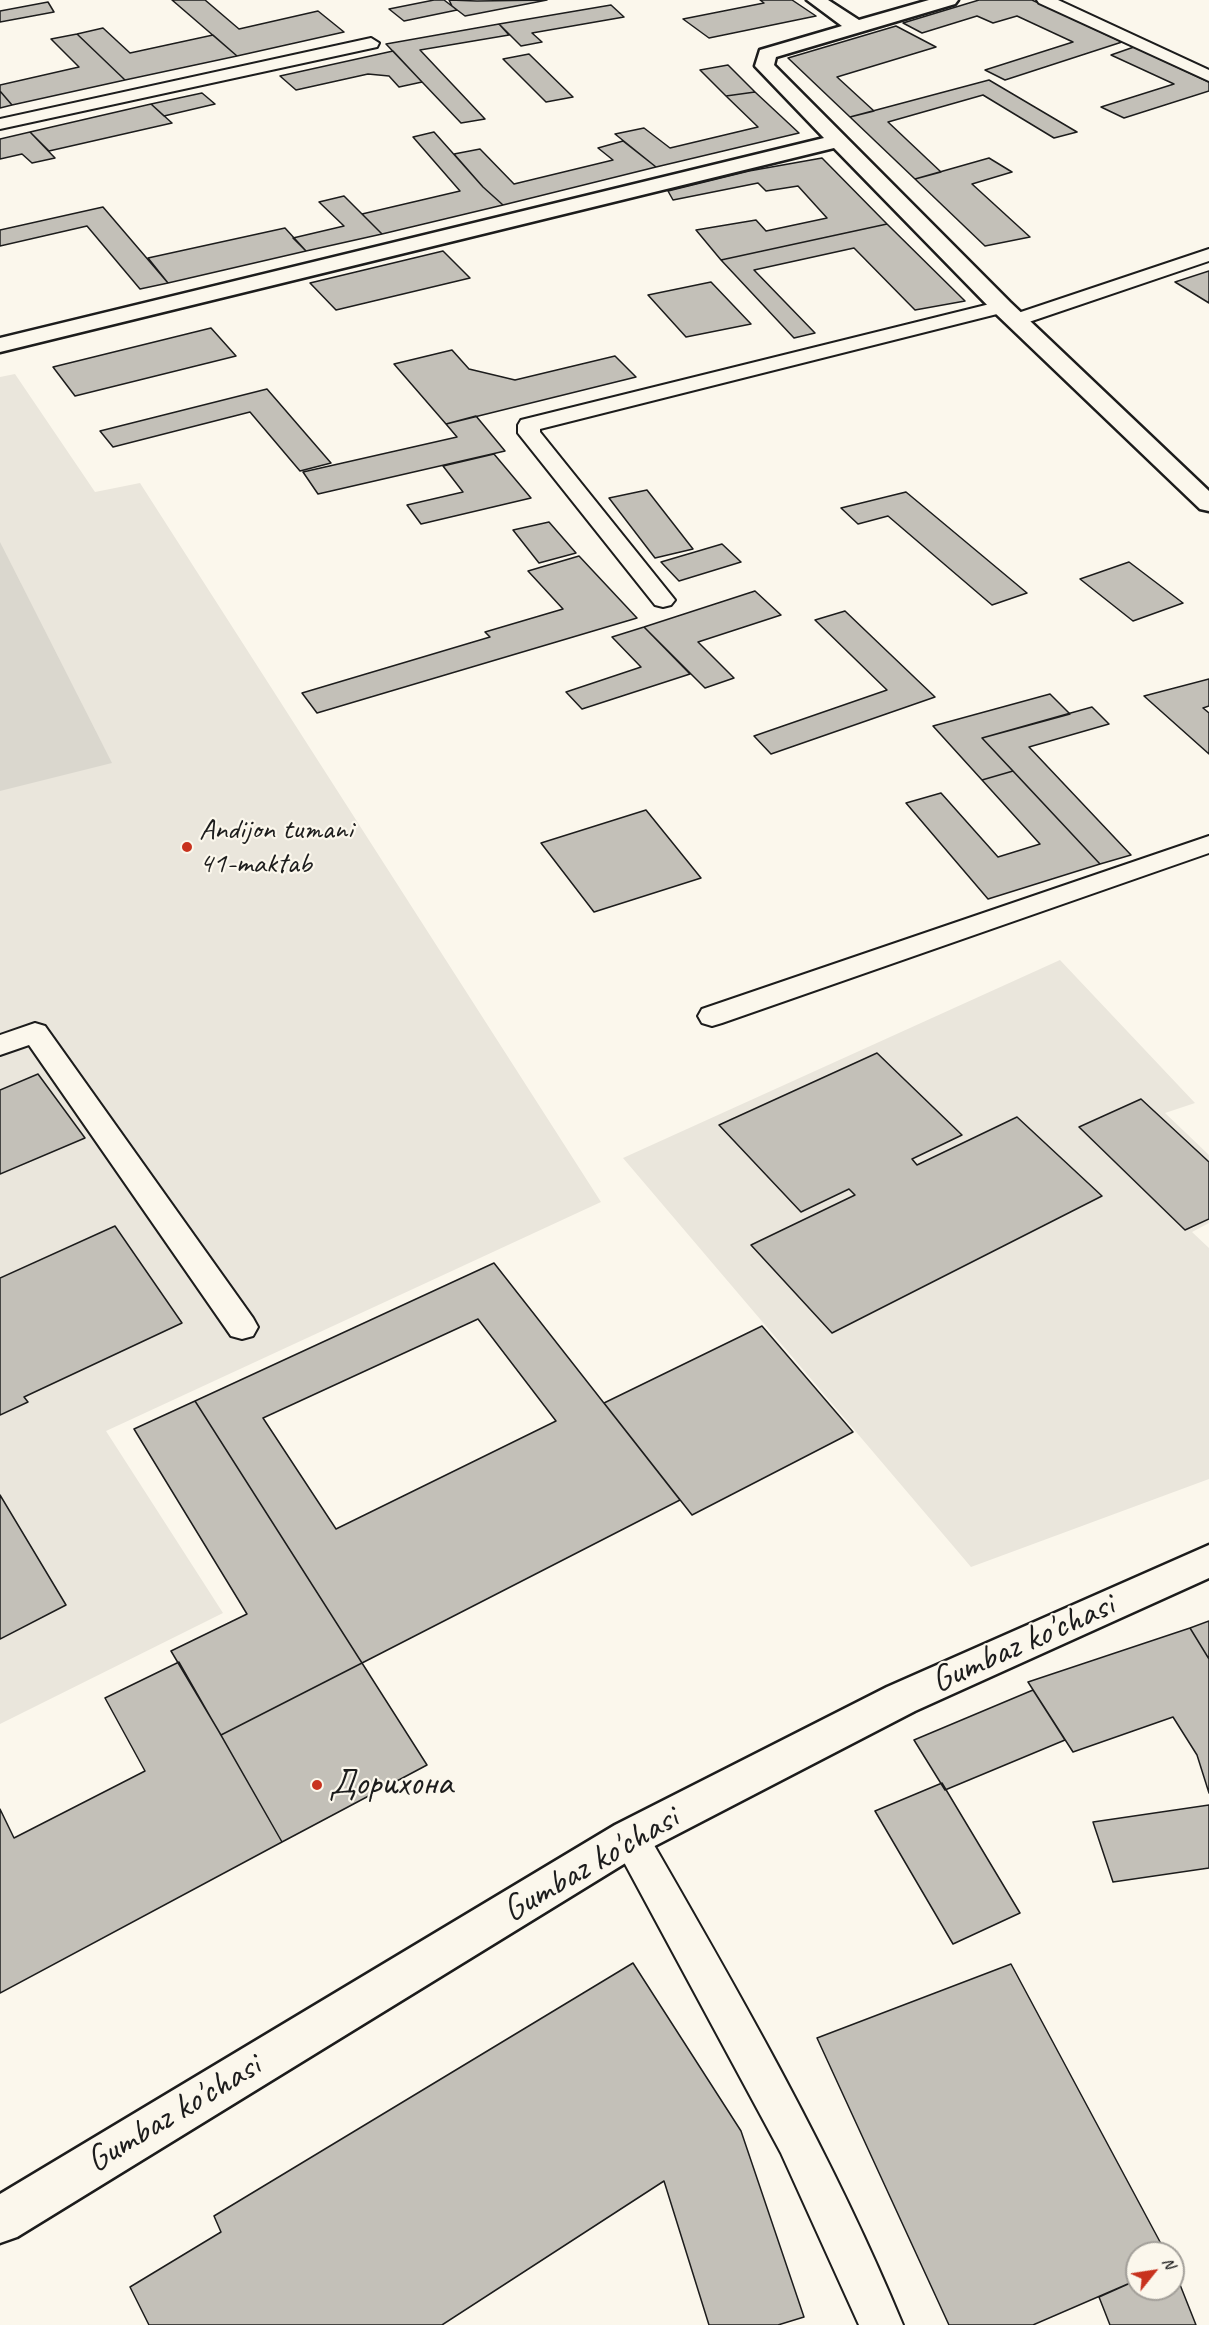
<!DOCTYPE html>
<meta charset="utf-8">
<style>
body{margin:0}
#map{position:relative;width:1209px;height:2325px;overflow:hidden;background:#fbf7ec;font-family:Caveat,sans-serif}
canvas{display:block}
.north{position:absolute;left:1125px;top:2241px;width:60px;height:60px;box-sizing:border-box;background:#fbf7ec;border:2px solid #a29f99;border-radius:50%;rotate:60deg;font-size:16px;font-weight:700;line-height:24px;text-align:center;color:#1c1c1c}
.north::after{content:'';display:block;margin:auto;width:21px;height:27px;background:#c8321e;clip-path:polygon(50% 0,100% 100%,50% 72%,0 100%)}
</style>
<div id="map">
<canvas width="1209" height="2325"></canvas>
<div class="north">N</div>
</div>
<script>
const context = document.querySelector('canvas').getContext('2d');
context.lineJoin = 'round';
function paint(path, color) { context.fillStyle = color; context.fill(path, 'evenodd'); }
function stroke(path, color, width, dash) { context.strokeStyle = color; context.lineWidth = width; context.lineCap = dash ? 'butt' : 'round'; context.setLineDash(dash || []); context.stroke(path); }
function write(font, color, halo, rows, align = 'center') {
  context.font = font + ' Caveat,sans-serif'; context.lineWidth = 4.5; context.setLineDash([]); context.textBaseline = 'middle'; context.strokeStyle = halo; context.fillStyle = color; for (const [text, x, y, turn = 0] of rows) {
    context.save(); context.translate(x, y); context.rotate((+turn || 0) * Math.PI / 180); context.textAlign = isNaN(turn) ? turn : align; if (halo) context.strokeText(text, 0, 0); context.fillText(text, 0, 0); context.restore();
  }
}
paint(new Path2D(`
 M15,374L95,492L140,483L601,1202L106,1431L223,1613L0,1724V377Z
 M1060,960L1195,1103L1165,1113L1209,1155V1223L1192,1232L1209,1248V1479L971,1567L623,1158Z`), '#eae6dc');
paint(new Path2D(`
 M0,542L112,763L0,791Z`), '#dad7ce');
const building = new Path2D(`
 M172,0H205L239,29L318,11L344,32L237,56Z
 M434,0H444L457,10L404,21L389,9Z
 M449,0L477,1L547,0L465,16L452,6Z
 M760,0H792L816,16L709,38L683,19L764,3Z
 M979,0H1032L1122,42L1005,80L985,70L1073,42L1017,16L993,23L977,16L922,33L903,23Z
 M48,2L54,12L0,22V11Z
 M611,5L624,17L532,33L542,42L521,46L499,24Z
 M499,24L509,35L420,50L485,119L461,123L386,44Z
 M896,26L936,47L837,77L874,111L850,117L788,58Z
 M103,28L130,53L213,35L237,56L125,80L77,34Z
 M77,34L125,80L12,105L0,91V85L79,67L51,39Z
 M1134,47L1209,82V91L1124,118L1101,107L1174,84L1111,55Z
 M393,51L422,82L399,87L389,76L368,74L296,90L280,76Z
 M529,54L573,97L546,102L503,59Z
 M728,65L755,92L726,96L700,70Z
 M989,80L1077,132L1054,138L983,95L888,122L941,172L915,179L850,117Z
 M0,91L12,105L0,108Z
 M755,92L799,133L656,167L615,134L644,128L670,148L758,127L726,96Z
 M202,93L215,104L164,116L151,104Z
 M151,104L172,123L49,151L30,132Z
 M30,132L55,158L32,163L22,154L0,159V139Z
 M434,132L483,187L503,205L382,234L362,214L460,191L413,137Z
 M623,141L656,167L503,205L483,187L454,154L480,149L514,184L613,160L598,148Z
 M822,158L887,224L721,260L696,230L756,220L766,231L827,218L798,186L766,191L758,183L673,200L668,191L749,171Z
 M989,158L1012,172L972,184L1030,237L985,246L915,179Z
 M344,196L382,234L306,251L293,238L344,226L319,202Z
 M103,207L168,283L140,289L87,226L0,246V230Z
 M887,224L965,301L915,310L854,248L754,270L815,333L794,338L721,260Z
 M285,228L306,251L168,283L148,258Z
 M443,251L470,278L336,310L310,283Z
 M1209,271V303L1175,282Z
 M711,282L751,324L686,337L648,295Z
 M211,328L236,356L75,396L53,367Z
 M452,350L469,369L515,380L615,356L636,377L446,424L394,364Z
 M267,389L331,463L300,471L250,412L113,447L100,431Z
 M476,416L505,451L318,494L303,472L457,437L446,424Z
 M494,454L531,498L421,524L407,505L463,492L443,466Z
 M647,490L693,549L655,558L609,498Z
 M906,492L1027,593L992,605L888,516L858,524L841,508Z
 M549,522L576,553L539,563L513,530Z
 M722,544L741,562L679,581L661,562Z
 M579,556L637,618L317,713L302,693L490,637L485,632L563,609L528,571Z
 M1129,562L1183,603L1133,621L1080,579Z
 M755,591L781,615L698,642L734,678L705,688L644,627Z
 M845,611L935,697L771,754L754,736L887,690L815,620Z
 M644,627L690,674L582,709L566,692L641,667L612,637Z
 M1209,679V706L1203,708L1209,713V754L1144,696Z
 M1050,694L1070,714L982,738L1013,771L982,780L933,726Z
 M1092,707L1109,724L1029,747L1131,855L1100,864L982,738Z
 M1013,771L1100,864L988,899L906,803L941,793L998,857L1040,844L982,780Z
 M646,810L701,878L594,912L541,843Z
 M877,1053L962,1135L912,1159L917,1165L1017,1117L1102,1196L832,1333L751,1245L855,1195L849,1189L801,1212L719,1125Z
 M38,1074L85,1138L0,1174V1090Z
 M1141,1099L1209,1162V1219L1185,1230L1079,1127Z
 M115,1226L182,1323L24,1397L28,1402L0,1415V1278Z
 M494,1263L680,1500L362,1663L195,1401ZM478,1319L556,1421L336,1529L263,1418Z
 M762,1326L853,1432L692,1515L604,1403Z
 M195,1401L362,1663L221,1735L171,1651L247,1614L134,1429Z
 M0,1495L66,1605L0,1639Z
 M1209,1621V1659L1190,1628Z
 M1190,1628L1209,1659V1793L1197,1755L1173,1717L1073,1752L1028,1682Z
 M179,1662L282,1842L0,1993V1809L14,1838L145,1771L105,1698Z
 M362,1663L427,1765L282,1842L221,1735Z
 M1033,1690L1065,1740L945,1790L914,1740Z
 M942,1783L1020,1913L953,1944L875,1811Z
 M1209,1805V1868L1113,1882L1093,1822Z
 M633,1963L741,2131L804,2317L778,2325H709L664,2181L442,2325H149L130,2287L221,2232L214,2216Z
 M1011,1964L1166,2253H1137V2280L1033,2325H949L817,2038Z
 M1173,2267L1196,2325H1110L1099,2297L1137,2280V2289H1173Z`);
paint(building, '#c3c0b8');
stroke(building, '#1c1c1c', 1.5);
const lane = new Path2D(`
 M1037,0H1058L1209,70V81L1039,3Z
 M371,38L379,43L377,47L0,129V119Z
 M1209,249V261L1023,324H1009L1006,320L1009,316Z
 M1002,301L1009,303L1012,307L1009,311L540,429V432L671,595L675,600L671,605L663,607L655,605L518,433V425L521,420Z
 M1209,836V853L722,1023L712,1026L702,1023L698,1016L702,1009Z
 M35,1023L45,1026L253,1318L258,1327L253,1336L242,1339L231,1336L29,1045L0,1055V1035Z
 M630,1821L643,1826C737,1989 831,2151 903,2325H859L781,2153L611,1838L617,1826Z`);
const street = new Path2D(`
 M807,0H828L859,20L929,0H958L955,4L776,57L774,65L1010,302L1209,491V511L1200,509L994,312L834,148L0,352V338L824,138L755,66L760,50L842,26Z`);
const secondary = new Path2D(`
 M1209,1545V1578L915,1711L645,1851L17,2237L0,2243V2194L615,1825L887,1687Z`);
stroke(lane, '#1c1c1c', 4);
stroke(street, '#1c1c1c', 5);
stroke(secondary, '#1c1c1c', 5);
paint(lane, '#fbf7ec');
paint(street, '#fbf7ec');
paint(secondary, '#fbf7ec');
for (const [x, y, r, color] of [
 [187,847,6,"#c8321e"],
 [317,1785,6,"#c8321e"]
]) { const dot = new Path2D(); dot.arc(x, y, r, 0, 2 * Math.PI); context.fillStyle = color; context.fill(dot); stroke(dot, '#fbf7ec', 2); }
write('30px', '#1c1c1c', '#fbf7ec', [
 ["Andijon tumani",199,830],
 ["41-maktab",199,864]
], 'left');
write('36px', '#1c1c1c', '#fbf7ec', [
 ["Gumbaz ko'chasi",1023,1644,-24],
 ["Gumbaz ko'chasi",591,1865,-30],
 ["Gumbaz ko'chasi",174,2114,-31]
]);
write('36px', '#1c1c1c', '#fbf7ec', [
 ["Дорихона",329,1785]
], 'left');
</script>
